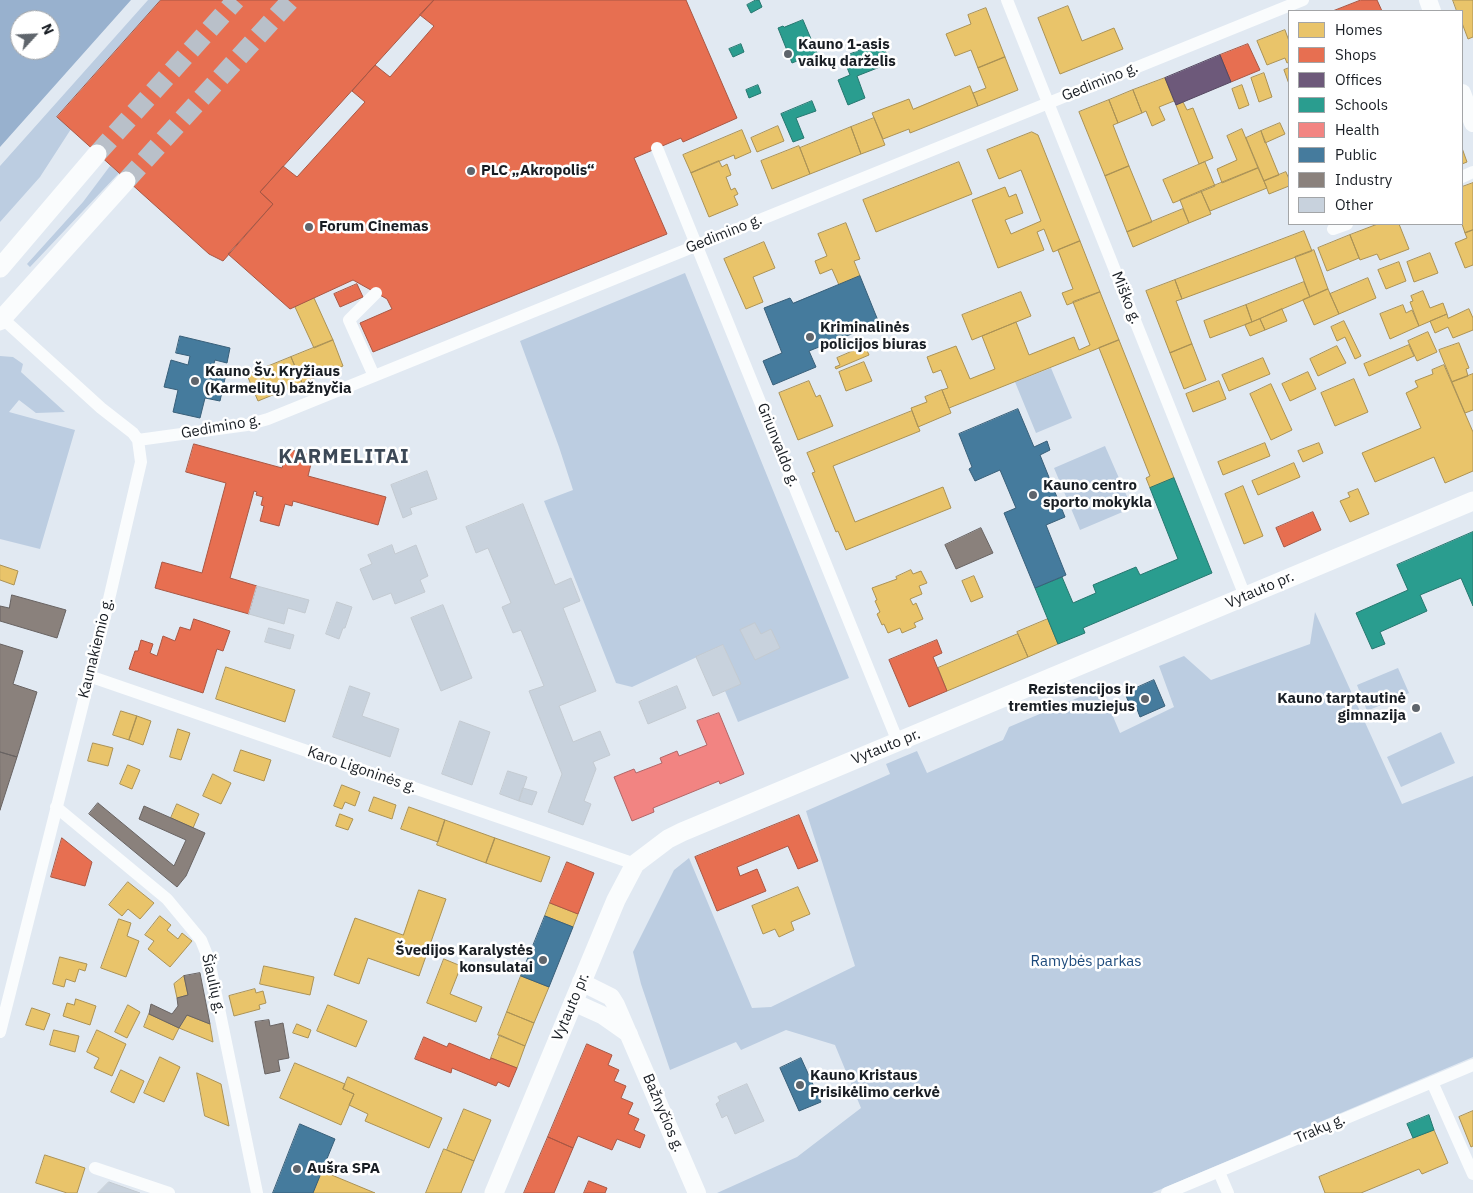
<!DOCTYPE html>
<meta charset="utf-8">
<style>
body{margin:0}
#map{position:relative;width:1473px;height:1193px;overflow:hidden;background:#e1e9f2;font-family:"IBM Plex Sans",sans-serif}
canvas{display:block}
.legend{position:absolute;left:1288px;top:10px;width:175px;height:215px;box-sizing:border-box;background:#fff;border:1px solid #a3a5a7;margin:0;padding:6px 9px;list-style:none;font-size:15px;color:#191e24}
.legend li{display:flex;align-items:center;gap:10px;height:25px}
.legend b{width:25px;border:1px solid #a3a5a7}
.north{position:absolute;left:10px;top:10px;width:50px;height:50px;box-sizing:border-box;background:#fff;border:1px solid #a3a5a7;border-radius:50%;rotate:65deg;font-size:14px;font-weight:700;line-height:20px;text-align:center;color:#191e24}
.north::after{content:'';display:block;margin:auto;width:18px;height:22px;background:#5f656c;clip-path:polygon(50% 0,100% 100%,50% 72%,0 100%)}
</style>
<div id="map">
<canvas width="1473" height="1193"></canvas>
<ul class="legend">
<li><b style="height:14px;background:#e9c46a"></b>Homes</li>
<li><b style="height:14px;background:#e76f51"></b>Shops</li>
<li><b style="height:14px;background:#6d597a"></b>Offices</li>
<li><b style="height:14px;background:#2a9d8f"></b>Schools</li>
<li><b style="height:14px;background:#f28482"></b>Health</li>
<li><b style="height:14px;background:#457b9d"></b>Public</li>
<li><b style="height:14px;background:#8a817c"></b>Industry</li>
<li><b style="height:14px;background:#c8d2dd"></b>Other</li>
</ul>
<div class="north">N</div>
</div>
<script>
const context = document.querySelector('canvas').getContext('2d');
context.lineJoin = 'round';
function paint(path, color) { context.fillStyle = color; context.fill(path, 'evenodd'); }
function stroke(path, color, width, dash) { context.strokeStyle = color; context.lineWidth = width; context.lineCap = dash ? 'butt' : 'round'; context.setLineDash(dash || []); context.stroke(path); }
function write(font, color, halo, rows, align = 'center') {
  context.font = font + ' "IBM Plex Sans",sans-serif'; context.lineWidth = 5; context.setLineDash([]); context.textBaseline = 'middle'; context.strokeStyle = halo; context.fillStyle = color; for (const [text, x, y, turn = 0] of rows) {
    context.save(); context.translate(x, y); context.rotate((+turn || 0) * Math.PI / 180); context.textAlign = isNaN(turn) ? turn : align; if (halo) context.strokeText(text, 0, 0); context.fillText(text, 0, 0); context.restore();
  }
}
paint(new Path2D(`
 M148,0H161L57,116L71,129L40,177L0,222V166Z
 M110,166L119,173L30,267L27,264L83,202Z
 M685,273L849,678L738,722L725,691L740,684L723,645L632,687L616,683L544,501L573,490L559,447L520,341Z
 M0,356L13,357L23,364L21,372L65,412L36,413L19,400L9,412L75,430L40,549L0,539Z
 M1051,368L1072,418L1036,433L1015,382Z
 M1105,446L1132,508L1080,530L1054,468Z
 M1315,612L1402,804L1473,776V1057L1152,1193H717L797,1157L861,1108L835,1045L786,1030L741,1050L736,1042L670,1070L641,984L633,952L674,870L689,858L752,1008L771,1007L855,966L806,811L890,774L886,764L917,751L927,773L1003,740L1009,727L1101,688L1120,733L1174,707L1159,666L1184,656L1211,680L1310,644Z
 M1398,668L1409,693L1367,711L1357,685Z
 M1441,732L1455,763L1401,787L1387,757Z`), '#bccde1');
paint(new Path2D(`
 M0,0H131L0,147ZM20,20H50V50H20Z`), '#98b1ce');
const homes = new Path2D(`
 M1453,0H1473V37L1468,39L1462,23V11H1457Z
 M1068,6L1082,41L1114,28L1123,49L1060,74L1038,18Z
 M986,8L1005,57L978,68L971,50L955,56L946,34L971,24L968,15Z
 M1285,30L1289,41V62L1287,63L1285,58L1267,65L1257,41Z
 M1005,57L1018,90L978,106L973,93L986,88L978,68Z
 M1289,68V84L1284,70Z
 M1264,73L1272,97L1259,102L1251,78Z
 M1165,78L1174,101L1159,107L1165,120L1152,126L1146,111L1142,113L1133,90Z
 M1242,85L1249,105L1239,109L1232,89Z
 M970,86L978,106L910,133L909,129L883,139L872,113L909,99L913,109Z
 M1133,90L1142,113L1118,123L1109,100Z
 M1109,100L1118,123L1113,125L1129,166L1105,176L1079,112Z
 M1183,102L1187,110L1193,108L1213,158L1199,164L1176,105Z
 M874,118L885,145L861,154L851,127Z
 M1280,123L1285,134L1265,143L1261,131Z
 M778,126L784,141L757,152L751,138Z
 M851,127L861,154L810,174L800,148Z
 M1242,129L1258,168L1222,183L1217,169L1237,160L1227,136Z
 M742,130L751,152L735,159L734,155L691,173L683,155Z
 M1261,131L1279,175L1264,181L1246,138Z
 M1032,132L1038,135L1080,241L1053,252L1044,229L1037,232L1044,250L998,268L972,200L1005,187L1009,197L1016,194L1023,213L1005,220L1011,234L1041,221L1021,170L999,179L987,150Z
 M799,146L810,174L772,189L761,161Z
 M1462,148L1467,162L1462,164Z
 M719,161L722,167L727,164L731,175L726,177L731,190L735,188L738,194L734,196L738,205L709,217L691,173Z
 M959,162L972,194L876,232L863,200Z
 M1205,162L1215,186L1173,203L1163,180Z
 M1129,166L1152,222L1127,232L1105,176Z
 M1258,168L1267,188L1210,211L1201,191Z
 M1286,172L1289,179V186L1269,194L1264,181Z
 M1473,183V230L1465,233L1462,224V187Z
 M1201,191L1211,214L1189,223L1180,200Z
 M1183,209L1189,223L1133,247L1127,232Z
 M846,223L860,259L854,261L860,276L839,285L832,269L820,274L815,261L827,256L818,234Z
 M1378,224H1399L1409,249L1380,260L1377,254L1360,260L1350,235Z
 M1473,230V265L1465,268L1455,243L1467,238L1465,233Z
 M1304,231L1312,251L1182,299L1175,280Z
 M1350,235L1359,258L1327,271L1318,248Z
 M1080,241L1100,292L1067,305L1062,293L1073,289L1058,250Z
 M764,242L775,268L753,277L763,302L746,309L724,259Z
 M1314,250L1328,289L1310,297L1295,257Z
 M1430,253L1438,273L1414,282L1407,262Z
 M1399,262L1406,281L1386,289L1378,270Z
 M1368,278L1376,298L1339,314L1330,294Z
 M1175,280L1182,299L1176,301L1192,344L1170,353L1146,291Z
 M1304,282L1310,297L1252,322L1246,305Z
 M1328,289L1339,314L1314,325L1303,300Z
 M1423,291L1430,308L1443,303L1447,314L1419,326L1410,302L1413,301L1411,296Z
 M1021,292L1031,316L972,340L962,315Z
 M1100,292L1119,340L949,408L942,390L948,388L941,370L933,373L927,357L956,346L970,379L995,369L982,336L1016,322L1029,355L1074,337L1079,350L1090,345L1073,302Z
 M314,298L333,340L314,348L295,307Z
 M1246,305L1252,322L1210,338L1204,321Z
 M1403,305L1406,313L1412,310L1419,326L1390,339L1380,314Z
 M1282,309L1287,321L1265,330L1260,319Z
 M1469,309L1473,318V330L1453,338L1448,327L1435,333L1430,321L1447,314L1448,318Z
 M1260,319L1265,330L1250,336L1245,325Z
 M1344,321L1361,356L1355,359L1345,337L1337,341L1331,327Z
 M1428,332L1437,352L1417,361L1408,341Z
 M333,340L343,366L302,383L291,357Z
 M1119,340L1174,478L1150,488L1146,478L1150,476L1099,348Z
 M1459,343L1469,368L1466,369L1468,376L1452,382L1439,350Z
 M1192,344L1206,380L1184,389L1170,353Z
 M1409,345L1414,356L1369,376L1364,364Z
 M865,346L869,355L836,369L835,367L840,365L837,358Z
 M1337,346L1346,363L1318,376L1310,359Z
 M291,357L302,383L258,401L247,375Z
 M1263,358L1270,374L1229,391L1222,375Z
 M864,362L872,381L846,391L839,372Z
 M1444,365L1473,432V471L1445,483L1434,457L1375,482L1362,453L1421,428L1406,393L1418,387L1415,381L1433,374L1432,370Z
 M1308,372L1316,389L1290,401L1282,384Z
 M1473,374V410L1465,413L1452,382Z
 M1354,379L1368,412L1335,426L1321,393Z
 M809,381L816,397L820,395L833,426L798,440L779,393Z
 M1219,381L1226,399L1193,412L1186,394Z
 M1271,384L1292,430L1271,440L1250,394Z
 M942,390L951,413L918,427L911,408L927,402L925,397Z
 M912,411L920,431L833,466L855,522L943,487L951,508L846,550L838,531L836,532L812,473L815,472L807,453Z
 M1265,443L1270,456L1223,475L1218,462Z
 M1319,443L1323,453L1303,462L1298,451Z
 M1294,463L1300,477L1258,495L1252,481Z
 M1243,486L1263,536L1244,544L1225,494Z
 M1358,489L1369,514L1350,522L1340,501L1350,497L1348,493Z
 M0,565L18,571L14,585L0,580Z
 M911,570L913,574L921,571L927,583L919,586L922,594L910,599L913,605L916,603L923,619L914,623L916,627L902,633L900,628L888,633L884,624L882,625L877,614L880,612L875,601L877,600L872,588L897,579L896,577Z
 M974,576L983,597L971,602L962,581Z
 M1048,619L1058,644L1028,657L1017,632Z
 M1018,634L1028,657L947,691L938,668Z
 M226,667L295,690L285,722L216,699Z
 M121,711L137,716L129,740L113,735Z
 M137,716L151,721L143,745L129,740Z
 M178,729L190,733L181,760L170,757Z
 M93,743L113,748L108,766L88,761Z
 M241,750L271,760L264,781L234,771Z
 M128,765L140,770L132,789L120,784Z
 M213,774L231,783L221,804L203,796Z
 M342,785L360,792L355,806L345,802L342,809L334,806Z
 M374,797L396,805L392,819L369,811Z
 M177,804L199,814L193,828L171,818Z
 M409,807L445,820L438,842L401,829Z
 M340,814L353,819L348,830L336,826Z
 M445,820L495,838L486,863L437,845Z
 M495,838L550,857L541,882L486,863Z
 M128,882L154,903L140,919L128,909L122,916L109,905Z
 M798,887L810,914L791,922L794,930L779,937L775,929L763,934L752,906Z
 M419,890L446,899L419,976L368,958L359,984L334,975L355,918L403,935Z
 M550,903L578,914L573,927L545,916Z
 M160,916L171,925L167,930L178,939L182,933L192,941L170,967L148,949L154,941L145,935Z
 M119,919L131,923L127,936L139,941L126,977L101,968Z
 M60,957L87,964L85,971L79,969L75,982L66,979L64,987L53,984Z
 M444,959L461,966L450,994L482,1007L476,1022L427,1003Z
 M264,966L314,977L310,995L260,984Z
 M184,976L188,995L177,998L174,984Z
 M521,976L549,987L534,1023L507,1012Z
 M255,989L256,993L263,991L266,1003L259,1005L260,1009L234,1016L229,996Z
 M76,999L96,1006L90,1025L63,1016L67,1003L74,1005Z
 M128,1005L140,1012L127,1038L115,1032Z
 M328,1005L367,1021L356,1047L317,1031Z
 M32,1008L50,1014L44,1030L26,1025Z
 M507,1012L534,1023L525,1046L498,1035Z
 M149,1014L179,1028L173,1040L144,1027Z
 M187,1015L210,1024L213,1042L179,1028Z
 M297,1024L311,1030L308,1038L293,1033Z
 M54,1030L79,1036L75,1052L50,1045Z
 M97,1030L126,1044L112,1076L94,1068L99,1058L87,1052Z
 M500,1035L525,1046L517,1068L491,1058Z
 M160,1057L180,1067L164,1102L144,1093Z
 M295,1063L345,1084L343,1089L354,1094L341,1125L280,1098Z
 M121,1070L144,1081L134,1103L111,1092Z
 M197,1073L221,1084L229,1126L205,1116Z
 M348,1077L442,1118L429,1148L365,1121L368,1114L349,1105L354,1094L343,1089Z
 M464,1109L491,1120L474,1161L447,1150Z
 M1473,1111V1146L1471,1147L1459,1117Z
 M1434,1130L1448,1163L1422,1174L1419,1169L1361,1193H1325L1319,1177Z
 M444,1149L474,1161L461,1193H426Z
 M45,1155L85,1168L77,1193H67L36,1183Z
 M322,1171L375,1193H313Z`);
paint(homes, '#e9c46a');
stroke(homes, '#ab9255', 1);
const shops = new Path2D(`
 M161,0H434L260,192L273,204L223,261L209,254L57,117Z
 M434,0H686L737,118L683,142L681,138L634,158L667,234L373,352L360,323L392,309L387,299L353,280L290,309L228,254L273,204L260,192L283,166L297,177L365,102L352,91L375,65L390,77L434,26L420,15Z
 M1361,0H1377L1382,11H1333Z
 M1248,44L1260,70L1231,82L1220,55Z
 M357,284L363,297L340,307L334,294Z
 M194,444L282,468L288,449L313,456L308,476L386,497L378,525L293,501L292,506L285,504L279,526L260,521L264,506L261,505L263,497L256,495L257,492L254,491L230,578L257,586L249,614L155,588L162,562L202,573L226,483L186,472Z
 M1313,512L1321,530L1284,547L1276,528Z
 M194,619L230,631L223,651L217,649L203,693L129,669L135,651H138L141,640L153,644L150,653L157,656L163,636L175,641L180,627L190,630Z
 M937,640L942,653L933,657L947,691L909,707L889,660Z
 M799,815L818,861L798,869L788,846L737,867L740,876L757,869L766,891L717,911L695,857Z
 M62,838L92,862L85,886L51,877Z
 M567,862L594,873L578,914L550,903Z
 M424,1037L447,1047L449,1043L490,1060L491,1058L517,1068L509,1087L498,1082L496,1086L452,1068L451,1073L415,1059Z
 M587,1044L612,1055L608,1065L619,1070L614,1081L626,1086L621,1098L633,1103L628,1114L639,1119L634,1130L645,1135L640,1148L617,1139L612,1150L578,1136L573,1148L548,1137Z
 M548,1137L573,1148L554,1193H524Z
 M589,1181L607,1188L605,1193H584Z`);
paint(shops, '#e76f51');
stroke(shops, '#a95744', 1);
const offices = new Path2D(`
 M1220,55L1231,82L1176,105L1165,78Z`);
paint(offices, '#6d597a');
stroke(offices, '#544760', 1);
const schools = new Path2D(`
 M756,0H759L762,7L751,13L747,5Z
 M803,20L817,53L792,63L778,28L783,26L784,27Z
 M882,42L890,63L857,76L865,98L848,105L838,80L850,75L843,57Z
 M741,44L744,52L733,57L729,49Z
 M758,85L761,93L749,98L746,90Z
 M812,101L816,111L796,118L804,138L793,142L781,114Z
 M1174,478L1212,573L1083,628L1085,633L1058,644L1035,588L1062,577L1073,603L1096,593L1093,585L1136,567L1140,575L1178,559L1150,488Z
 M1473,532V606L1461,578L1420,595L1427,611L1380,632L1385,644L1372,649L1356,613L1408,590L1397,565Z
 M1429,1115L1434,1130L1413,1138L1407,1124Z`);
paint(schools, '#2a9d8f');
stroke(schools, '#25776f', 1);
const health = new Path2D(`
 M719,713L744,774L720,784L719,781L653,808L654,812L632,821L614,777L634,769L636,773L662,763L660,758L677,751L679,756L707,745L697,721Z`);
paint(health, '#f28482');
stroke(health, '#b16566', 1);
const public = new Path2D(`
 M860,276L879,323L809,351L816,367L773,385L763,361L782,353L764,308L790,298L793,303Z
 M180,336L230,348L227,363L215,360L212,371L226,374L220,401L205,398L200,418L173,412L178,390L164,387L171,360L188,365L190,356L176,353Z
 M1018,409L1034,447L1047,441L1050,450L1040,455L1065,517L1046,525L1066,575L1035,588L1004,513L1016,508L1000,470L975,481L969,469L972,467L959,434Z
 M1154,680L1165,706L1140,717L1137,709L1132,711L1125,693Z
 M545,916L573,927L549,987L521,976Z
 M801,1058L821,1102L799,1111L780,1068Z
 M300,1124L335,1139L313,1193H273Z`);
paint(public, '#457b9d');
stroke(public, '#385f79', 1);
const industry = new Path2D(`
 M981,528L993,553L956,569L945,545Z
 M12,595L66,610L57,638L0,621V606L9,608Z
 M0,644L23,651L13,684L37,692L17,757L0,752Z
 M0,752L17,757L0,810Z
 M98,803L174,866L186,840L139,819L144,806L205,833L186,876L177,887L89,814Z
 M200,973L210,1024L187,1015L179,1028L149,1014L151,1004L172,1014L178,1006L177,998L188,995L184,976Z
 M269,1020L270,1026L283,1023L289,1058L278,1060L280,1071L265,1074L255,1022Z`);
paint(industry, '#8a817c');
stroke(industry, '#686362', 1);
const building = new Path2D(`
 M427,471L437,499L410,508L412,514L403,518L391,485Z
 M523,504L555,585L571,578L580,601L563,608L596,691L559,706L573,742L600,731L610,755L593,762L596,769L584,801L591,804L583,825L548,812L562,774L529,691L544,686L521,630L513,633L502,607L511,603L488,548L476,553L466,527Z
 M392,545L395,554L416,545L428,576L420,580L425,592L395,604L391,593L373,600L360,569L372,564L368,555Z
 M257,586L309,600L305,613L288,608L284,624L249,614Z
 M337,602L352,607L345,628H343L339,639L326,634Z
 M443,605L472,678L441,691L411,618Z
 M755,623L761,634L771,629L780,648L755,660L740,630Z
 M269,628L294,635L290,649L265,642Z
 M723,645L741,684L713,696L696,657Z
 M350,686L370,693L362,716L399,729L390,757L333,737Z
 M677,686L686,708L648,724L639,702Z
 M460,721L490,732L472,785L442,774Z
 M508,771L527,777L519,801L500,794Z
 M523,788L537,792L532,805L519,801Z
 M747,1084L764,1121L735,1134L727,1115L722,1118L716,1104L720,1101L718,1097Z
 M109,1182L140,1193H98Z`);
paint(building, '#c8d2dd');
stroke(building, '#c3cad1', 1);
stroke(new Path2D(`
 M97,154L236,0
 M126,181L291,0`), '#b9c0c9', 19, [19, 9]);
stroke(new Path2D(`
 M1007,0L1245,596
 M657,148L898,742
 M1462,177L1473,172
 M1333,229L1347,224
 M374,376L349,320L376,293
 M138,440L247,425L268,419L1303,0
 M89,676L635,864
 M56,807L167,899L201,940L209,960L257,1193
 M0,1032L106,612L141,462L138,440L133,433L101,408L2,318
 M1432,1082L1473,1174
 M95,1168L169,1193
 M1219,1172L1228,1193
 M1167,1193L1473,1065`), '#fafcfd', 12);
stroke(new Path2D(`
 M1428,0L1432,11
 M1462,93L1473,123
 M581,982L611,997L616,1005L697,1193
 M573,1002L602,1015L629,1034`), '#fafcfd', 18);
stroke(new Path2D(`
 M0,268L97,154
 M0,321L126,181
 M494,1193L616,900L635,864L668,839L682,832L1473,501`), '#fafcfd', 19);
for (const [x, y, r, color] of [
 [788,54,5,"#5f656c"],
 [471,171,5,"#5f656c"],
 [309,227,5,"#5f656c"],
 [810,337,5,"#5f656c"],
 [195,381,5,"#5f656c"],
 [1033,495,5,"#5f656c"],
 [1145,699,5,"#5f656c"],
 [1416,708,5,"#5f656c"],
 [543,960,5,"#5f656c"],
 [800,1085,5,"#5f656c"],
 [297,1169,5,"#5f656c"]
]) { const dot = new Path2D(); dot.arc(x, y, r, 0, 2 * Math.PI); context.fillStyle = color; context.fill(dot); stroke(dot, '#fff', 2); }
write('bold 15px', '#191e24', '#fff', [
 ["Kauno 1-asis",798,45],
 ["vaikų darželis",798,62],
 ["PLC „Akropolis“",481,171],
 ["Forum Cinemas",319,227],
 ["Kriminalinės",820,328],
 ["policijos biuras",820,345],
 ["Kauno Šv. Kryžiaus",205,372],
 ["(Karmelitų) bažnyčia",205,389],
 ["Kauno centro",1043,486],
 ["sporto mokykla",1043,503],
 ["Rezistencijos ir",1135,690,"right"],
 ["tremties muziejus",1135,707,"right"],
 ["Kauno tarptautinė",1406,699,"right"],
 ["gimnazija",1406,716,"right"],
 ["Švedijos Karalystės",533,951,"right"],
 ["konsulatai",533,968,"right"],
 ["Kauno Kristaus",810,1076],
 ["Prisikėlimo cerkvė",810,1093],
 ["Aušra SPA",307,1169]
], 'left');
write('15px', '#191e24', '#fff', [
 ["Gedimino g.",1100,82,-22],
 ["Gedimino g.",724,234,-22],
 ["Miško g.",1126,298,68],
 ["Gedimino g.",221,427,-10],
 ["Griunvaldo g.",778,445,68],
 ["Vytauto pr.",1260,590,-23],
 ["Kaunakiemio g.",96,648,-76],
 ["Vytauto pr.",886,747,-22],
 ["Karo Ligoninės g.",362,770,19],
 ["Šiaulių g.",213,984,77],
 ["Vytauto pr.",571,1007,-67],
 ["Bažnyčios g.",663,1113,67],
 ["Trakų g.",1320,1129,-23]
]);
write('15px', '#1d4a7c', '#fff', [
 ["Ramybės parkas",1086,962]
]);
context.letterSpacing = '1px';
write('bold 20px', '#3c4856', '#fff', [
 ["KARMELITAI",344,457]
]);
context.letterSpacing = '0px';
</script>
